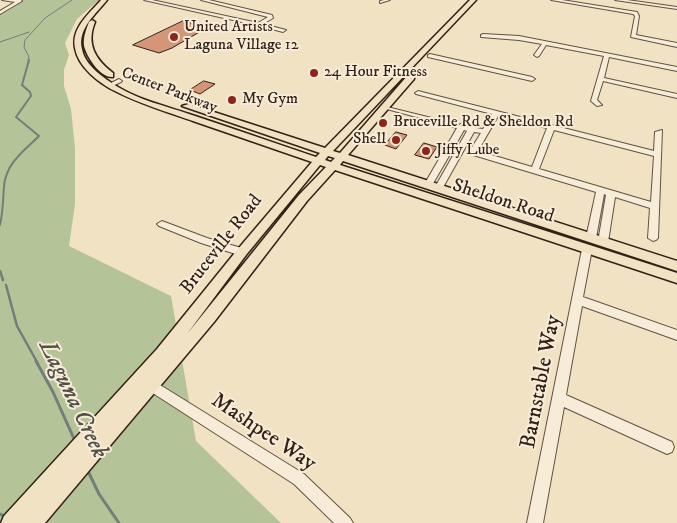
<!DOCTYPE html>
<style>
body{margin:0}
canvas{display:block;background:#f1e2c3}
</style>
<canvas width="677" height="523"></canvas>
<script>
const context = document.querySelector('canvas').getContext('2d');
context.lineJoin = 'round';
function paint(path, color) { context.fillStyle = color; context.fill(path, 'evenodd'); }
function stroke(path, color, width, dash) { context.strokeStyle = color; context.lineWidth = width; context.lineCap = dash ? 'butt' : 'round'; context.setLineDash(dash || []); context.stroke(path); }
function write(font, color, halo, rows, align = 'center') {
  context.font = font + ' "IM FELL DW Pica",serif'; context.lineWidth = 4; context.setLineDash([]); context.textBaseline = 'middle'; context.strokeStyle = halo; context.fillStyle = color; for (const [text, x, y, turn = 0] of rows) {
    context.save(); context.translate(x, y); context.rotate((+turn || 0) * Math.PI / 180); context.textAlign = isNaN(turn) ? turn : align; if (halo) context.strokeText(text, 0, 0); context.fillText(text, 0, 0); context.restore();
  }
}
paint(new Path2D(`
 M23,0H99L77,19L65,43L69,55L64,70V86L71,109L75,148V204L69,246L171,296L196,441L281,523H0V13Z`), '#b5c498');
stroke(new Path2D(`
 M0,42L29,32
 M28,61L29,57L24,47L25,40L45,18L72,0`), '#727e79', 1);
stroke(new Path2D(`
 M0,225C3,212 3,199 4,186C6,163 24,151 39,136L16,117L31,96L30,92L22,85L29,60`), '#727e79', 2);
stroke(new Path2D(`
 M0,271L3,280
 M6,285L17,326L37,362`), '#727e79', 2.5);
stroke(new Path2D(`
 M36,361L53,392L75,441
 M87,469L99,494L119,523
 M0,514L6,517`), '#727e79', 3);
const building = new Path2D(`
 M183,21L208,27L172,48L159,53L133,45Z
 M204,81L215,84L200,94L190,90Z
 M396,132L407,135L396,149L385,145Z
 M424,143L437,147L429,159L415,155Z`);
paint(building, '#d49579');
stroke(building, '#332117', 1);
const minor = new Path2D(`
 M2,0H21L22,1L0,14V11L15,2Z
 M144,0H152L258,23L268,17L201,0H209L272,15L273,18L263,24L286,30L283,32L260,26L257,28L255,25Z
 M384,0H390L380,3V1Z
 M551,0H562L637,12L639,16L636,35L677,43V47L631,37L635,16L633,14Z
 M615,0H627L677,7V9Z
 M483,34L519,36L677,67V71L609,57L604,78L677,94V98L603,81L597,100L602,105L597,106L591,101L604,56L546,45L539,56L537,57L534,55L542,44L519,40L481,37V35Z
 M430,54L532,77L535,79L532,81L428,57V55Z
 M119,79L122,81L121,82L110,87L107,85Z
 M418,91L654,151L655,132L662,130L658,238L656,240L653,241L648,238L650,208L615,197L608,242L603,246L600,244L598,242L606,195L604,194L596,238L594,240H588L586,238L596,192L470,154L469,152L481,133L474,132L441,191H435L434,189L467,131L464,130L431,187H425L424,185L457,128L383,108V106L460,125L464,121L468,123L466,126L470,127L474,124L478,126L476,128L483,129L492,114L416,94L415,93ZM498,116L547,128L532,167L478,151ZM554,130L654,156L651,202L539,169Z
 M162,221L207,238L245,249L247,252L242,256L201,243L159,226L157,224Z
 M587,245L592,249L583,297L677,330V340L582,306L566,395L672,442L674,447L672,452L667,454L564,407L543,523H527L582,249Z
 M152,380L304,474L350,518L353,523H334L294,484L148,390L146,386L148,382Z`);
const major = new Path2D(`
 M101,0H107C96,14 77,29 82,49C85,66 104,78 118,87C139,100 166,106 189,114C232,128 274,143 316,157L320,153L182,106L189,104L325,148L470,0H476L333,151L340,153L408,75H414V79L348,155L677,261V271L343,161L340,165L677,273V283L335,170L307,201L214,322L45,523H1L4,516L157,349L238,249L312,162C272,148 233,135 193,121C167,112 140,104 115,91C99,83 78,67 75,48C71,28 89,14 101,0ZM328,156L335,158L331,162L325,160ZM320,165L326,167L299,195L187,334L246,255Z
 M92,20L95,22C86,44 95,59 113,73V77C100,78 87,57 84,46C83,37 86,30 89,22Z`);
stroke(minor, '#625142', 2);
stroke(major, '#332117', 3);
paint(minor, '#f6ecd8');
paint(major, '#f1e2c3');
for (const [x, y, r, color] of [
 [174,37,5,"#8f2418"],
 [314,73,5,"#8f2418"],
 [232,100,5,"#8f2418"],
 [383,123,5,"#8f2418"],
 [396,140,5,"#8f2418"],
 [426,151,5,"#8f2418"]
]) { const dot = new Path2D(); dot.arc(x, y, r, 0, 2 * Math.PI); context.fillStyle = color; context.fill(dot); stroke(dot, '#f6ecd8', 2); }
write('16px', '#332117', '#f6ecd8', [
 ["United Artists",184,28],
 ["Laguna Village 12",184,46],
 ["24 Hour Fitness",324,73],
 ["My Gym",242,100],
 ["Bruceville Rd & Sheldon Rd",393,123],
 ["Shell",386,140,"right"],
 ["Jiffy Lube",436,151]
], 'left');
write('16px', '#332117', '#f6ecd8', [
 ["Center Parkway",169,91,21]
]);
write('19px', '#332117', '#f6ecd8', [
 ["Sheldon Road",503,202,18],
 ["Bruceville Road",222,245,-52]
]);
write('22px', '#332117', '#f6ecd8', [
 ["Barnstable Way",542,382,-79],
 ["Mashpee Way",263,433,34]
]);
write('italic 24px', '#525048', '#f6ecd8', [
 ["Laguna Creek",72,400,64]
]);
</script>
